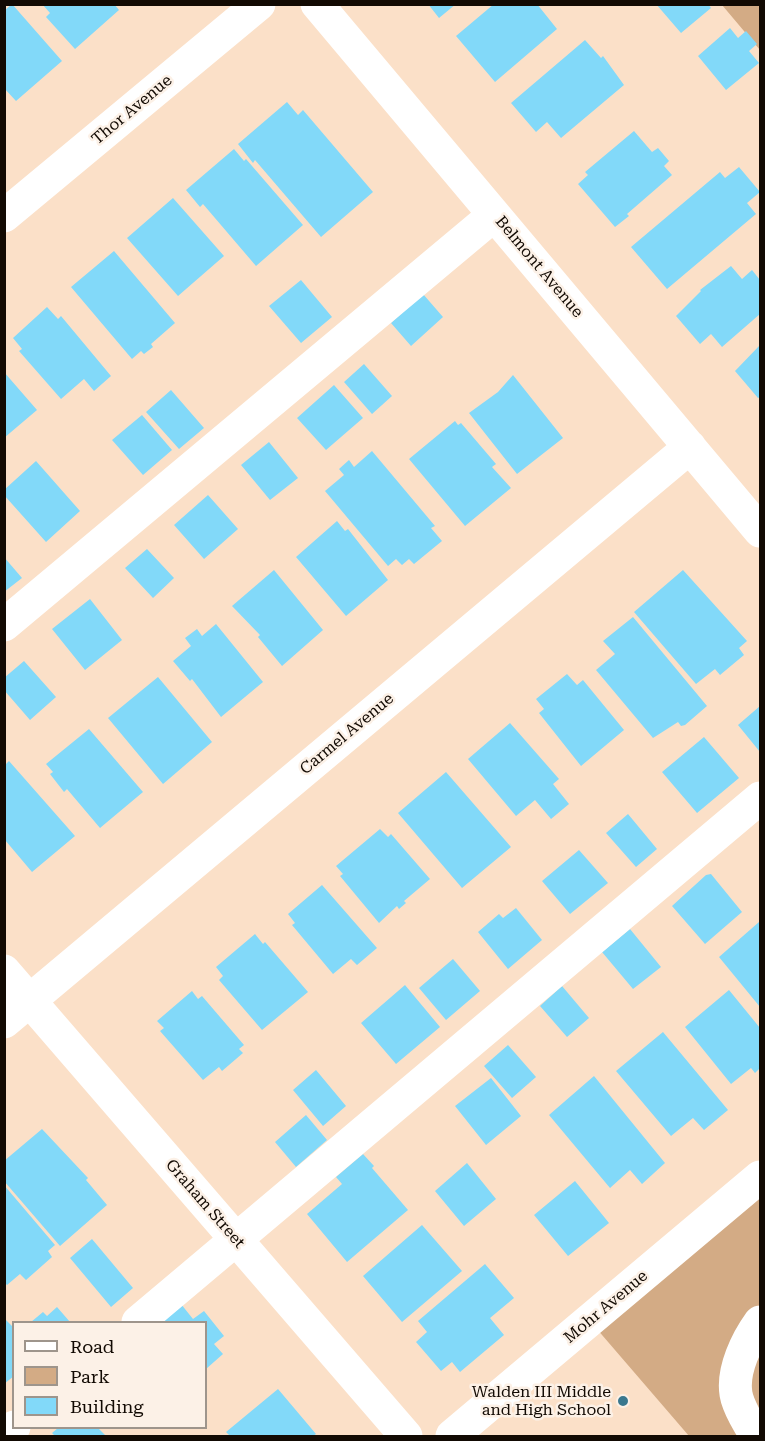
<!DOCTYPE html>
<style>
body{margin:0}
#map{position:relative;width:765px;height:1441px;overflow:hidden;background:#fbe0c8;font-family:"Roboto Serif",serif}
canvas{display:block}
.frame{position:absolute;inset:0;border:6px solid #120a03;pointer-events:none}
.legend{position:absolute;left:12px;top:1321px;width:195px;height:108px;box-sizing:border-box;background:#fcf1e7;border:2px solid #9e958c;margin:0;padding:8px 10px;list-style:none;font-size:18px;color:#120a03}
.legend li{display:flex;align-items:center;gap:12px;height:30px}
.legend b{width:30px;border:2px solid #9e958c}
</style>
<div id="map">
<canvas width="765" height="1441"></canvas>
<div class="frame"></div>
<ul class="legend">
<li><b style="height:8px;background:#fff"></b>Road</li>
<li><b style="height:16px;background:#d3ab85"></b>Park</li>
<li><b style="height:16px;background:#82d9f9"></b>Building</li>
</ul>
</div>
<script>
const context = document.querySelector('canvas').getContext('2d');
context.lineJoin = 'round';
function paint(path, color) { context.fillStyle = color; context.fill(path, 'evenodd'); }
function stroke(path, color, width, dash) { context.strokeStyle = color; context.lineWidth = width; context.lineCap = dash ? 'butt' : 'round'; context.setLineDash(dash || []); context.stroke(path); }
function write(font, color, halo, rows, align = 'center') {
  context.font = font + ' "Roboto Serif",serif'; context.lineWidth = 5; context.setLineDash([]); context.textBaseline = 'middle'; context.strokeStyle = halo; context.fillStyle = color; for (const [text, x, y, turn = 0] of rows) {
    context.save(); context.translate(x, y); context.rotate((+turn || 0) * Math.PI / 180); context.textAlign = isNaN(turn) ? turn : align; if (halo) context.strokeText(text, 0, 0); context.fillText(text, 0, 0); context.restore();
  }
}
paint(new Path2D(`
 M722,5H760V50Z
 M760,1177V1436H689L590,1321Z`), '#d3ab85');
paint(new Path2D(`
 M12,4L62,61L16,101L4,88V11Z
 M42,4H114L119,10L75,49L46,17L50,13Z
 M428,4H456L439,18Z
 M494,4H537L557,29L495,82L456,36Z
 M656,4H708L711,8L681,33Z
 M730,28L738,38L746,31L757,44L749,51L759,63L726,90L698,56Z
 M585,40L601,58L603,56L624,85L561,138L547,122L536,132L511,103Z
 M287,102L298,115L303,110L373,192L321,237L255,160L253,163L238,144Z
 M634,131L652,152L658,148L669,161L664,166L672,175L627,214L629,216L615,227L578,184L588,175L585,172Z
 M234,149L244,161L246,159L303,225L256,266L203,204L200,207L186,190Z
 M739,167L760,192L747,203L756,214L667,289L631,247L720,172L725,178Z
 M173,198L224,256L178,296L127,238Z
 M114,251L175,323L151,344L153,347L144,354L141,351L132,359L71,287Z
 M731,266L742,279L752,270L760,280V314L722,347L711,334L700,344L676,316L701,291L700,290Z
 M301,280L332,317L301,343L269,306Z
 M423,294L443,317L411,346L391,323Z
 M47,307L58,319L61,316L111,376L94,391L84,379L61,399L19,351L22,349L13,338Z
 M760,345V397L758,398L735,371Z
 M364,364L392,396L372,414L344,382Z
 M4,372L37,410L4,438Z
 M513,375L563,438L517,474L469,413L498,392Z
 M334,385L363,418L326,450L297,418Z
 M171,390L204,428L179,449L146,412Z
 M142,415L172,450L143,475L112,440Z
 M455,421L458,425L461,423L496,464L492,467L511,488L465,526L409,459Z
 M269,442L298,478L270,500L241,465Z
 M372,451L435,526L431,528L442,541L414,564L409,559L402,565L396,559L388,566L325,491L344,475L339,469L349,460L354,467Z
 M36,461L80,511L46,542L4,495V490Z
 M208,495L238,529L204,559L174,525Z
 M337,521L345,531L348,529L388,580L346,616L296,557Z
 M147,549L174,578L153,598L125,568Z
 M4,557L22,578L4,592Z
 M274,570L323,630L282,666L258,637L260,635L232,606Z
 M683,570L747,641L739,648L744,655L720,675L715,669L696,684L634,612Z
 M90,599L122,640L85,670L52,629Z
 M633,617L707,706L685,725L681,726L678,722L653,738L596,670L615,654L603,641Z
 M216,624L263,682L221,717L192,679L190,681L173,661L191,646L185,638L197,629L202,636Z
 M24,661L56,697L30,720L4,690V678Z
 M567,674L577,685L583,680L624,730L581,766L539,713L544,709L536,699Z
 M158,677L212,742L163,784L108,718Z
 M760,706V752L738,725Z
 M510,723L559,779L553,784L569,804L551,819L535,800L516,816L468,759Z
 M89,729L143,792L100,828L67,789L64,792L50,774L53,772L46,764Z
 M704,737L739,778L697,813L662,772Z
 M9,761L75,836L32,872L5,840V765Z
 M446,772L511,847L462,888L398,813Z
 M628,814L657,849L636,867L606,833Z
 M380,829L388,837L391,834L430,879L404,901L406,903L399,909L397,906L379,923L340,876L343,874L336,866Z
 M579,850L608,883L570,914L542,881Z
 M711,874L742,912L705,944L672,906L706,875Z
 M322,885L377,948L357,965L351,959L333,974L292,925L295,923L288,914Z
 M516,908L542,940L508,969L478,932L499,914L503,918Z
 M759,922L760,923V1007L719,957Z
 M630,929L661,967L633,989L602,952Z
 M255,934L263,944L265,942L308,992L262,1030L219,980L223,976L216,967Z
 M453,959L480,991L446,1020L419,988Z
 M405,985L440,1027L396,1064L361,1023Z
 M562,986L589,1018L567,1037L540,1006Z
 M729,990L760,1028V1068L755,1073L751,1068L731,1084L685,1027Z
 M192,991L198,999L202,996L244,1045L239,1049L243,1053L222,1071L219,1067L203,1080L160,1031L164,1028L157,1021Z
 M663,1032L728,1110L704,1130L693,1118L671,1136L616,1071Z
 M508,1045L536,1077L512,1098L484,1066Z
 M316,1070L346,1106L323,1126L293,1090Z
 M594,1076L665,1163L642,1184L630,1170L610,1188L549,1115Z
 M491,1078L521,1116L486,1145L455,1106Z
 M306,1115L327,1140L296,1167L275,1142Z
 M42,1129L88,1178L86,1180L107,1205L60,1246L4,1181V1161Z
 M363,1154L374,1166L372,1168L408,1210L347,1262L307,1214L342,1184L336,1177Z
 M467,1163L496,1199L464,1226L435,1191Z
 M575,1181L609,1223L568,1256L534,1215Z
 M4,1185L55,1245L48,1251L52,1257L26,1280L20,1274L7,1285L4,1282Z
 M422,1225L462,1271L402,1322L363,1276Z
 M92,1239L133,1288L111,1307L70,1258Z
 M485,1264L514,1298L490,1318L504,1335L460,1372L452,1362L441,1371L416,1342L427,1332L418,1321Z
 M181,1304L193,1319L204,1311L224,1336L214,1344L223,1354L206,1369V1322H158Z
 M57,1307L70,1322H31L43,1312L47,1316Z
 M4,1318L14,1328V1376L4,1384Z
 M278,1389L316,1434L313,1436H230L226,1432Z
 M58,1428H98L106,1436H55L52,1433Z`), '#82d9f9');
stroke(new Path2D(`
 M317,4L760,531
 M4,216L259,4
 M4,625L494,215
 M4,971L406,1436
 M4,1022L690,447
 M138,1322L760,798
 M4,1434L14,1427
 M452,1436L760,1177
 M757,1436C750,1427 738,1406 736,1394C732,1370 747,1340 760,1322`), '#fff', 33);
for (const [x, y, r, color] of [
 [623,1401,6,"#3a788e"]
]) { const dot = new Path2D(); dot.arc(x, y, r, 0, 2 * Math.PI); context.fillStyle = color; context.fill(dot); stroke(dot, '#fcf1e7', 2); }
write('16px', '#120a03', '#fcf1e7', [
 ["Thor Avenue",132,110,-40],
 ["Belmont Avenue",539,267,50],
 ["Carmel Avenue",347,734,-40],
 ["Graham Street",205,1204,49],
 ["Mohr Avenue",606,1307,-40]
]);
write('16px', '#120a03', '#fcf1e7', [
 ["Walden III Middle",611,1392],
 ["and High School",611,1410]
], 'right');
</script>
